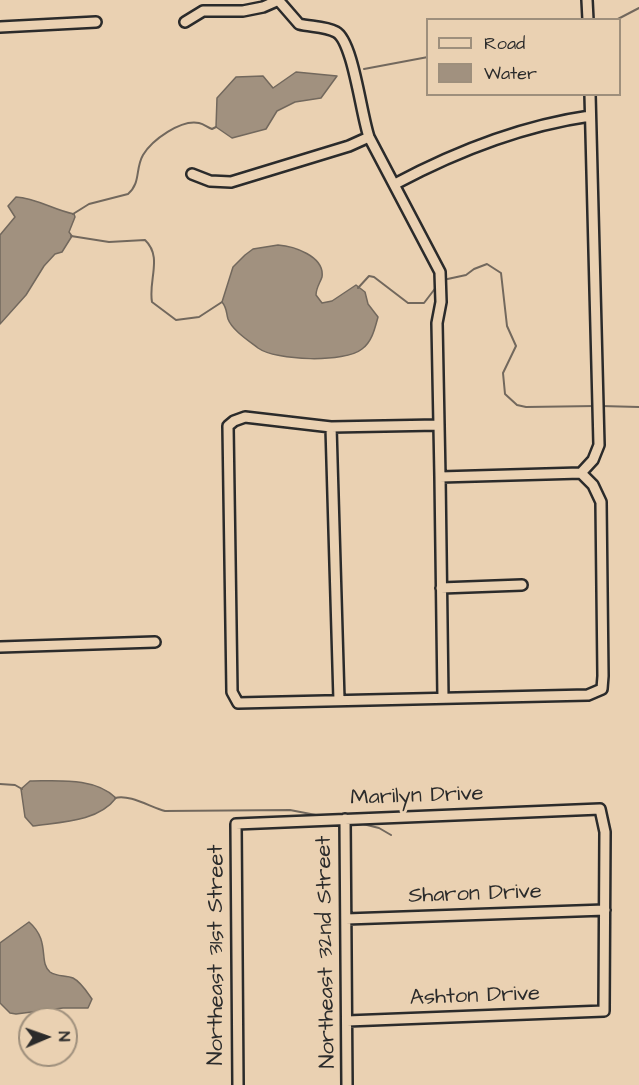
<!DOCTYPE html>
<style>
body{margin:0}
#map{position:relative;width:639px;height:1085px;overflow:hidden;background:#ead1b2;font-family:"Architects Daughter",sans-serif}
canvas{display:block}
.legend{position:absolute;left:426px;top:18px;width:195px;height:78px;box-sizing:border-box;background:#ead1b2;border:2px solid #9e8f7c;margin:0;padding:8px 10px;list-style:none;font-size:18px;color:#2b2b2b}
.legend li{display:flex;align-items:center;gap:12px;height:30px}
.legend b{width:30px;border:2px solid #9e8f7c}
.north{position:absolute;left:18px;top:1007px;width:60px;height:60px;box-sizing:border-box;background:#ead1b2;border:2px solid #9e8f7c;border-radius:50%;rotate:88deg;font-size:16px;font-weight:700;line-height:24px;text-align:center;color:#2b2b2b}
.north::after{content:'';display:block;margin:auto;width:21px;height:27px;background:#2b2b2b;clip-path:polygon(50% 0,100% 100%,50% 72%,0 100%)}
</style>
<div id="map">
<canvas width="639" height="1085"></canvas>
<ul class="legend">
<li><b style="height:8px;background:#ead1b2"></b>Road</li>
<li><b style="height:16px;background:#a1917f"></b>Water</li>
</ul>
<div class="north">N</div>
</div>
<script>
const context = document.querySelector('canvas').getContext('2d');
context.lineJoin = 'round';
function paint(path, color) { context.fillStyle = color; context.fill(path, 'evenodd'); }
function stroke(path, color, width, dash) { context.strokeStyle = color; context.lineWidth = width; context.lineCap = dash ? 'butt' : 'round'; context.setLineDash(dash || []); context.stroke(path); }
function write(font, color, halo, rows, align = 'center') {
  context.font = font + ' "Architects Daughter",sans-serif'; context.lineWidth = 6; context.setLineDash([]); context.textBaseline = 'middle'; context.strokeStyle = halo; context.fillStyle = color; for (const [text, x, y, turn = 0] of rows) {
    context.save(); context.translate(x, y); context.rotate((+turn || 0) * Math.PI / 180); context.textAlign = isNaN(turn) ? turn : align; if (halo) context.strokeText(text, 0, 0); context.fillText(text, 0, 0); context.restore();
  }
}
const water = new Path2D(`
 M296,72L337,76L321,98L295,102L277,111L266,129L232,138L216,127L217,98L236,77L263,76L273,88Z
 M16,197C36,198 54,210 74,214L75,217L69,232L72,236L62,252L55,254L44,266L26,295L0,324V235L15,217L8,206Z
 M278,245C293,246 325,256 322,277C320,283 316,288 316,295L322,303L332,301L356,285L365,292L368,304L378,317C375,328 372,342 362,349C345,363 276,361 258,348C249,341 232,330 228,319C226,312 227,308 222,302L233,267L245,255L253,249Z
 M30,781C58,781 95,777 116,798C98,822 60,822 33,826L25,817L21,789Z
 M29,922C51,941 38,962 50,972C57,977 66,975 73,978C81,982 87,992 92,999L88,1008H63L16,1014L10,1013L0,1003V943Z`);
paint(water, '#a1917f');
stroke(water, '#72685d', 1.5);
stroke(new Path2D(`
 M616,20L639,8
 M364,69L428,57
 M73,214L89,204L128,194C141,183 135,169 143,155C152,140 181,119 199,123C204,124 207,127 212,129L216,127
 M71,236L109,242L145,240C163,257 148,280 152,302L176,320L199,317L222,302
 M443,280L466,275L474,269L487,264L501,273L507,326L516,346L503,373L505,394L517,405L526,407L596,406
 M358,288L369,276L374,277L408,303H424L437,286
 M601,406L639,407
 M0,784L15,785L22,789
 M115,798C130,794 150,807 165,811L290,810L321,816
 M359,823L379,828L391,835`), '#72685d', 2);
const minor = new Path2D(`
 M587,0L588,20
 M279,1L299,24C310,27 325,26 336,32C353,41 361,114 369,137L440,272L441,302L437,323L440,477L581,473L593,460L599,445L590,94
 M185,22L203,11H243L263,7L279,0
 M0,27L96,22
 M192,174L210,181L231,182L349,146L369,137
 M395,184C457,151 520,126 590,116
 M438,425L331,427L245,417L234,421L228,426L232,692L238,703L588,695L602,689L603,676L601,502L593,485L581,473
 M331,427L339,700
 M440,477L443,698
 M441,588L522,585
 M0,647L155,642
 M345,819L347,1085
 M346,919L605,910
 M238,1085L236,824L600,809L605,832L604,1011L347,1021`);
stroke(minor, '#2b2b2b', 14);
stroke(minor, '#ead1b2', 9);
write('22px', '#2b2b2b', '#ead1b2', [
 ["Marilyn Drive",417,797,-2],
 ["Sharon Drive",475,895,-2],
 ["Northeast 32nd Street",327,952,-91],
 ["Northeast 31st Street",217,955,-90],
 ["Ashton Drive",475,997,-2]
]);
</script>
